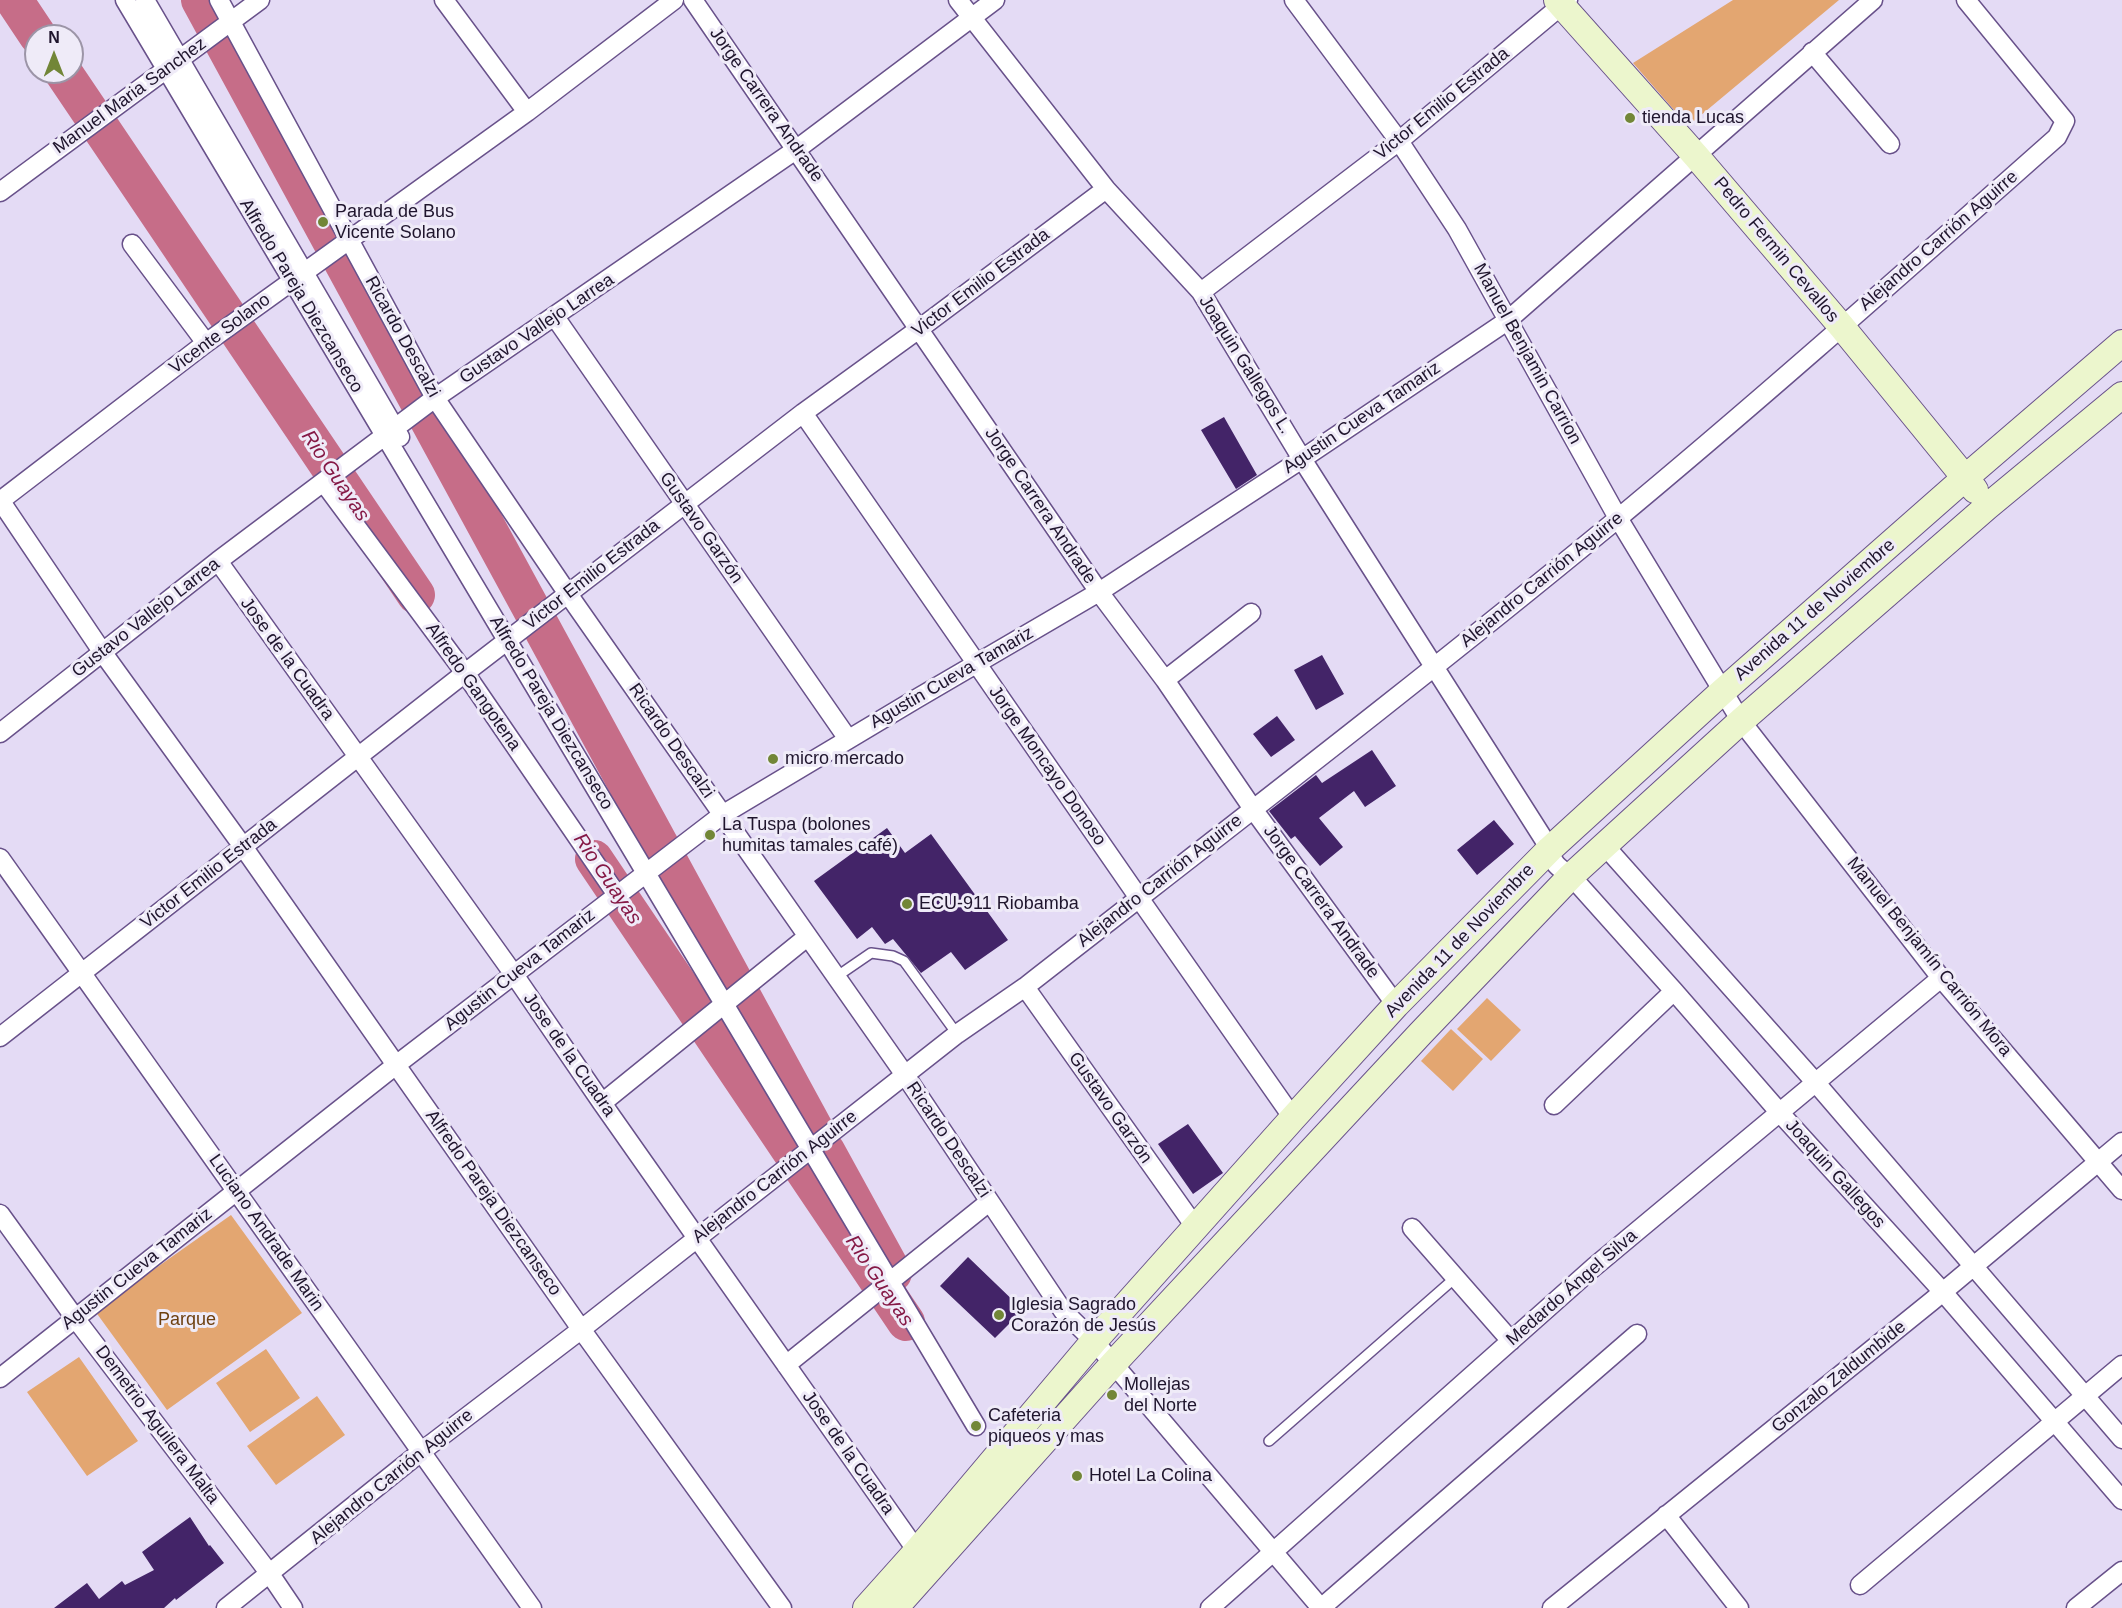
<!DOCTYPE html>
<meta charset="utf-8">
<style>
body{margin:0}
#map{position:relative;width:2122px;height:1608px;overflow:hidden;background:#e4dbf5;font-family:Arial,sans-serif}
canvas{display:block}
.north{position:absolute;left:24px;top:24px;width:60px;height:60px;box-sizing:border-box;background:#efebf8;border:2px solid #9c95a7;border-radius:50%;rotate:0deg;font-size:16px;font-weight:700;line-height:24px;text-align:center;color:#1f152d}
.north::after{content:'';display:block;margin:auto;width:21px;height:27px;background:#728637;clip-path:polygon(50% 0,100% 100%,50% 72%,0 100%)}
</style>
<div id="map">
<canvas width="2122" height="1608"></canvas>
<div class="north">N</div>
</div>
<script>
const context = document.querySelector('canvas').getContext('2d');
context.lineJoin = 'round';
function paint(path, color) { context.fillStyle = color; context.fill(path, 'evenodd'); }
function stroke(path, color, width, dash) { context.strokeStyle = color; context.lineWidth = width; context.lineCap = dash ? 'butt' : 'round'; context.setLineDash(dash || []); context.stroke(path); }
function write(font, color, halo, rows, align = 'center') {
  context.font = font + ' Arial,sans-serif'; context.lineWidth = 6; context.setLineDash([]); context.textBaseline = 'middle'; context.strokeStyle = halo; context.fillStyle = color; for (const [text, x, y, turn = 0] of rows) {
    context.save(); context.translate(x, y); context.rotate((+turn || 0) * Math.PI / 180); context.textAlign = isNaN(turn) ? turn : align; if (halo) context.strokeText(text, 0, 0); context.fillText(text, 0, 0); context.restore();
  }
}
paint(new Path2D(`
 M1733,0H1839L1688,126L1633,63Z
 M1487,998L1521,1030L1491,1061L1457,1029Z
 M1451,1029L1483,1059L1453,1091L1421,1061Z
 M231,1215L302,1313L167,1410L95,1311Z
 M266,1349L300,1398L250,1432L216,1383Z
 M79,1357L138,1441L87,1476L27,1392Z
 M317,1396L345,1435L276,1485L247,1446Z`), '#e3a671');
stroke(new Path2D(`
 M14,0L38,36
 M200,0L815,1130
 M63,72L416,595
 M594,859L906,1322
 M826,1151L893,1273`), '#c66d88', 38);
paint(new Path2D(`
 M1224,417L1257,475L1236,489L1201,430Z
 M1322,655L1344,694L1316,710L1294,670Z
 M1277,716L1295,740L1271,757L1253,734Z
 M1372,750L1396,786L1365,807L1354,791L1319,818L1343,847L1320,866L1295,836L1291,839L1269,811L1316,775L1322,783Z
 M1494,820L1514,844L1477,875L1457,850Z
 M887,828L905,853L931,834L1008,940L965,970L951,952L921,973L893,939L885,944L872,927L857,939L814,881Z
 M1188,1124L1223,1173L1193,1194L1158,1144Z
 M968,1257L1023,1310L995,1338L940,1286Z
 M190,1517L209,1546L210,1545L224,1563L176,1600L175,1598L164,1608H54L87,1583L99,1599L122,1581L125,1585L154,1570L142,1552Z`), '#432468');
const lane = new Path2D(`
 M836,977L871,953L893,956L904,961L957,1034
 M1269,1441L1455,1278`);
const street = new Path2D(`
 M125,0L976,1426
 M145,0L400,437
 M219,0L435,398L568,594L905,1075L1063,1311L1094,1341L1321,1608
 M444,0L527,112
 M693,0L1099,592L1165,680L1253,809L1396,1005
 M958,0L1106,189L1201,292L1302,459L1550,849C1552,864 1559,868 1571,876L1674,991L1780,1113L1943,1292L2122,1500
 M1294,0L1399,141L1457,229L1618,518L1741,721L1941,978L2122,1190
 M1812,52L1890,144
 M0,192L260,0
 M132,244L206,343
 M1201,292L1399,141L1568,0
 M555,317L848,739
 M803,413L1139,898L1293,1118
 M324,483L465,673L617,895
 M0,500L103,653L244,848L581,1329L782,1608
 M0,501L206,343L527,112L674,0
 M218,561L515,976L602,1103L917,1551
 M1165,680L1251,613
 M0,733L218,561L435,398L797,149L995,0
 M1605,846L1816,1083L2122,1439
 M0,858L532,1608
 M1025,987L1196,1228
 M0,1037L465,673L803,413L919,329L1106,189
 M602,1103L807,937
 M1554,1105L1674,991
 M0,1214L75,1318L270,1574L293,1608
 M1412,1228L1511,1341
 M786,1365L989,1202
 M0,1378L396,1065L722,815L916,699L1099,592L1302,459L1507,321L1873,0
 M1666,1515L1739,1608
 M1860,1585L2122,1365
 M226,1608L422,1451L574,1335L957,1034L1025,987C1221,834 1418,683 1610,525C1762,399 1909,268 2057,137L2065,121L1966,0
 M1210,1608L1594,1267L1941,978
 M1321,1608L1637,1334
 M1552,1608L1932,1301L2122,1142
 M2076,1608L2122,1571`);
const secondary = new Path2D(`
 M1557,0L1696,156L1842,327L1975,490
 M866,1608L917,1551L1094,1341L1293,1118L1396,1005L1550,849L1723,691L1965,478L2122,343
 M895,1608L1113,1364L1420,1034L1571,876L1741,721L1988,506L2122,395`);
stroke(lane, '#68518a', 12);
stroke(street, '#68518a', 21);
stroke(secondary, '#68518a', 28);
stroke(lane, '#fff', 9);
stroke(street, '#fff', 18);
stroke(secondary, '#ecf6cd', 26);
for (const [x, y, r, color] of [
 [1630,118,6,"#728637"],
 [323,222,6,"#728637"],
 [773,759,6,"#728637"],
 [710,835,6,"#728637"],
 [907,904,6,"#728637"],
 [999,1315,6,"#728637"],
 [1112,1395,6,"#728637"],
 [976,1426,6,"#728637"],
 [1077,1476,6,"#728637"]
]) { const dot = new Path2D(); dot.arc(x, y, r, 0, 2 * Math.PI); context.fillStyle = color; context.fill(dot); stroke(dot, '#efebf8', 2); }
write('18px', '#1f152d', '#efebf8', [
 ["Manuel Maria Sanchez",130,96,-36],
 ["Victor Emilio Estrada",1442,104,-39],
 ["Jorge Carrera Andrade",766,105,55],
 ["Alejandro Carrión Aguirre",1939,241,-41],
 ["Pedro Fermin Cevallos",1776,250,50],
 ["Victor Emilio Estrada",981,283,-37],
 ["Alfredo Pareja Diezcanseco",301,296,59],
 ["Gustavo Vallejo Larrea",537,329,-34],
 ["Vicente Solano",220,334,-37],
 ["Ricardo Descalzi",402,337,61],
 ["Manuel Benjamin Carrion",1527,354,61],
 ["Joaquin Gallegos L.",1245,365,58],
 ["Agustin Cueva Tamariz",1362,418,-34],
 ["Jorge Carrera Andrade",1040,506,56],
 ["Gustavo Garzón",701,528,55],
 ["Victor Emilio Estrada",592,575,-38],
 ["Alejandro Carrión Aguirre",1542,580,-39],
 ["Avenida 11 de Noviembre",1815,610,-41],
 ["Gustavo Vallejo Larrea",146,618,-38],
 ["Jose de la Cuadra",287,659,54],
 ["Agustin Cueva Tamariz",952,678,-30],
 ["Alfredo Gangotena",473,687,55],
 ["Alfredo Pareja Diezcanseco",551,713,59],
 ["Ricardo Descalzi",671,741,55],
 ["Jorge Moncayo Donoso",1047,766,55],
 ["Victor Emilio Estrada",209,874,-38],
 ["Alejandro Carrión Aguirre",1160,881,-38],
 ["Jorge Carrera Andrade",1321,902,54],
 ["Avenida 11 de Noviembre",1460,941,-46],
 ["Manuel Benjamín Carrión Mora",1929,957,51],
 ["Agustin Cueva Tamariz",520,970,-38],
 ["Jose de la Cuadra",569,1055,55],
 ["Gustavo Garzón",1110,1108,55],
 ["Ricardo Descalzi",948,1140,56],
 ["Joaquin Gallegos",1835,1174,48],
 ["Alejandro Carrión Aguirre",775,1177,-38],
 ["Alfredo Pareja Diezcanseco",493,1203,55],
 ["Luciano Andrade Marin",266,1233,55],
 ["Agustin Cueva Tamariz",137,1269,-38],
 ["Medardo Ángel Silva",1572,1288,-41],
 ["Gonzalo Zaldumbide",1839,1377,-39],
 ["Demetrio Aguilera Malta",157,1425,53],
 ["Jose de la Cuadra",848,1453,55],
 ["Alejandro Carrión Aguirre",392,1477,-39]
]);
write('18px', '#1f152d', '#efebf8', [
 ["tienda Lucas",1642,118],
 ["Parada de Bus",335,212],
 ["Vicente Solano",335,233],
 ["micro mercado",785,759],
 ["La Tuspa (bolones",722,825],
 ["humitas tamales café)",722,846],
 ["ECU-911 Riobamba",919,904],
 ["Iglesia Sagrado",1011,1305],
 ["Corazón de Jesús",1011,1326],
 ["Mollejas",1124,1385],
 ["del Norte",1124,1406],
 ["Cafeteria",988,1416],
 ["piqueos y mas",988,1437],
 ["Hotel La Colina",1089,1476]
], 'left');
write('18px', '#6e4010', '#efebf8', [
 ["Parque",187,1320]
]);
write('italic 20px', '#851946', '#efebf8', [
 ["Rio Guayas",335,476,56],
 ["Rio Guayas",607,879,56],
 ["Rio Guayas",879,1281,56]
]);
</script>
